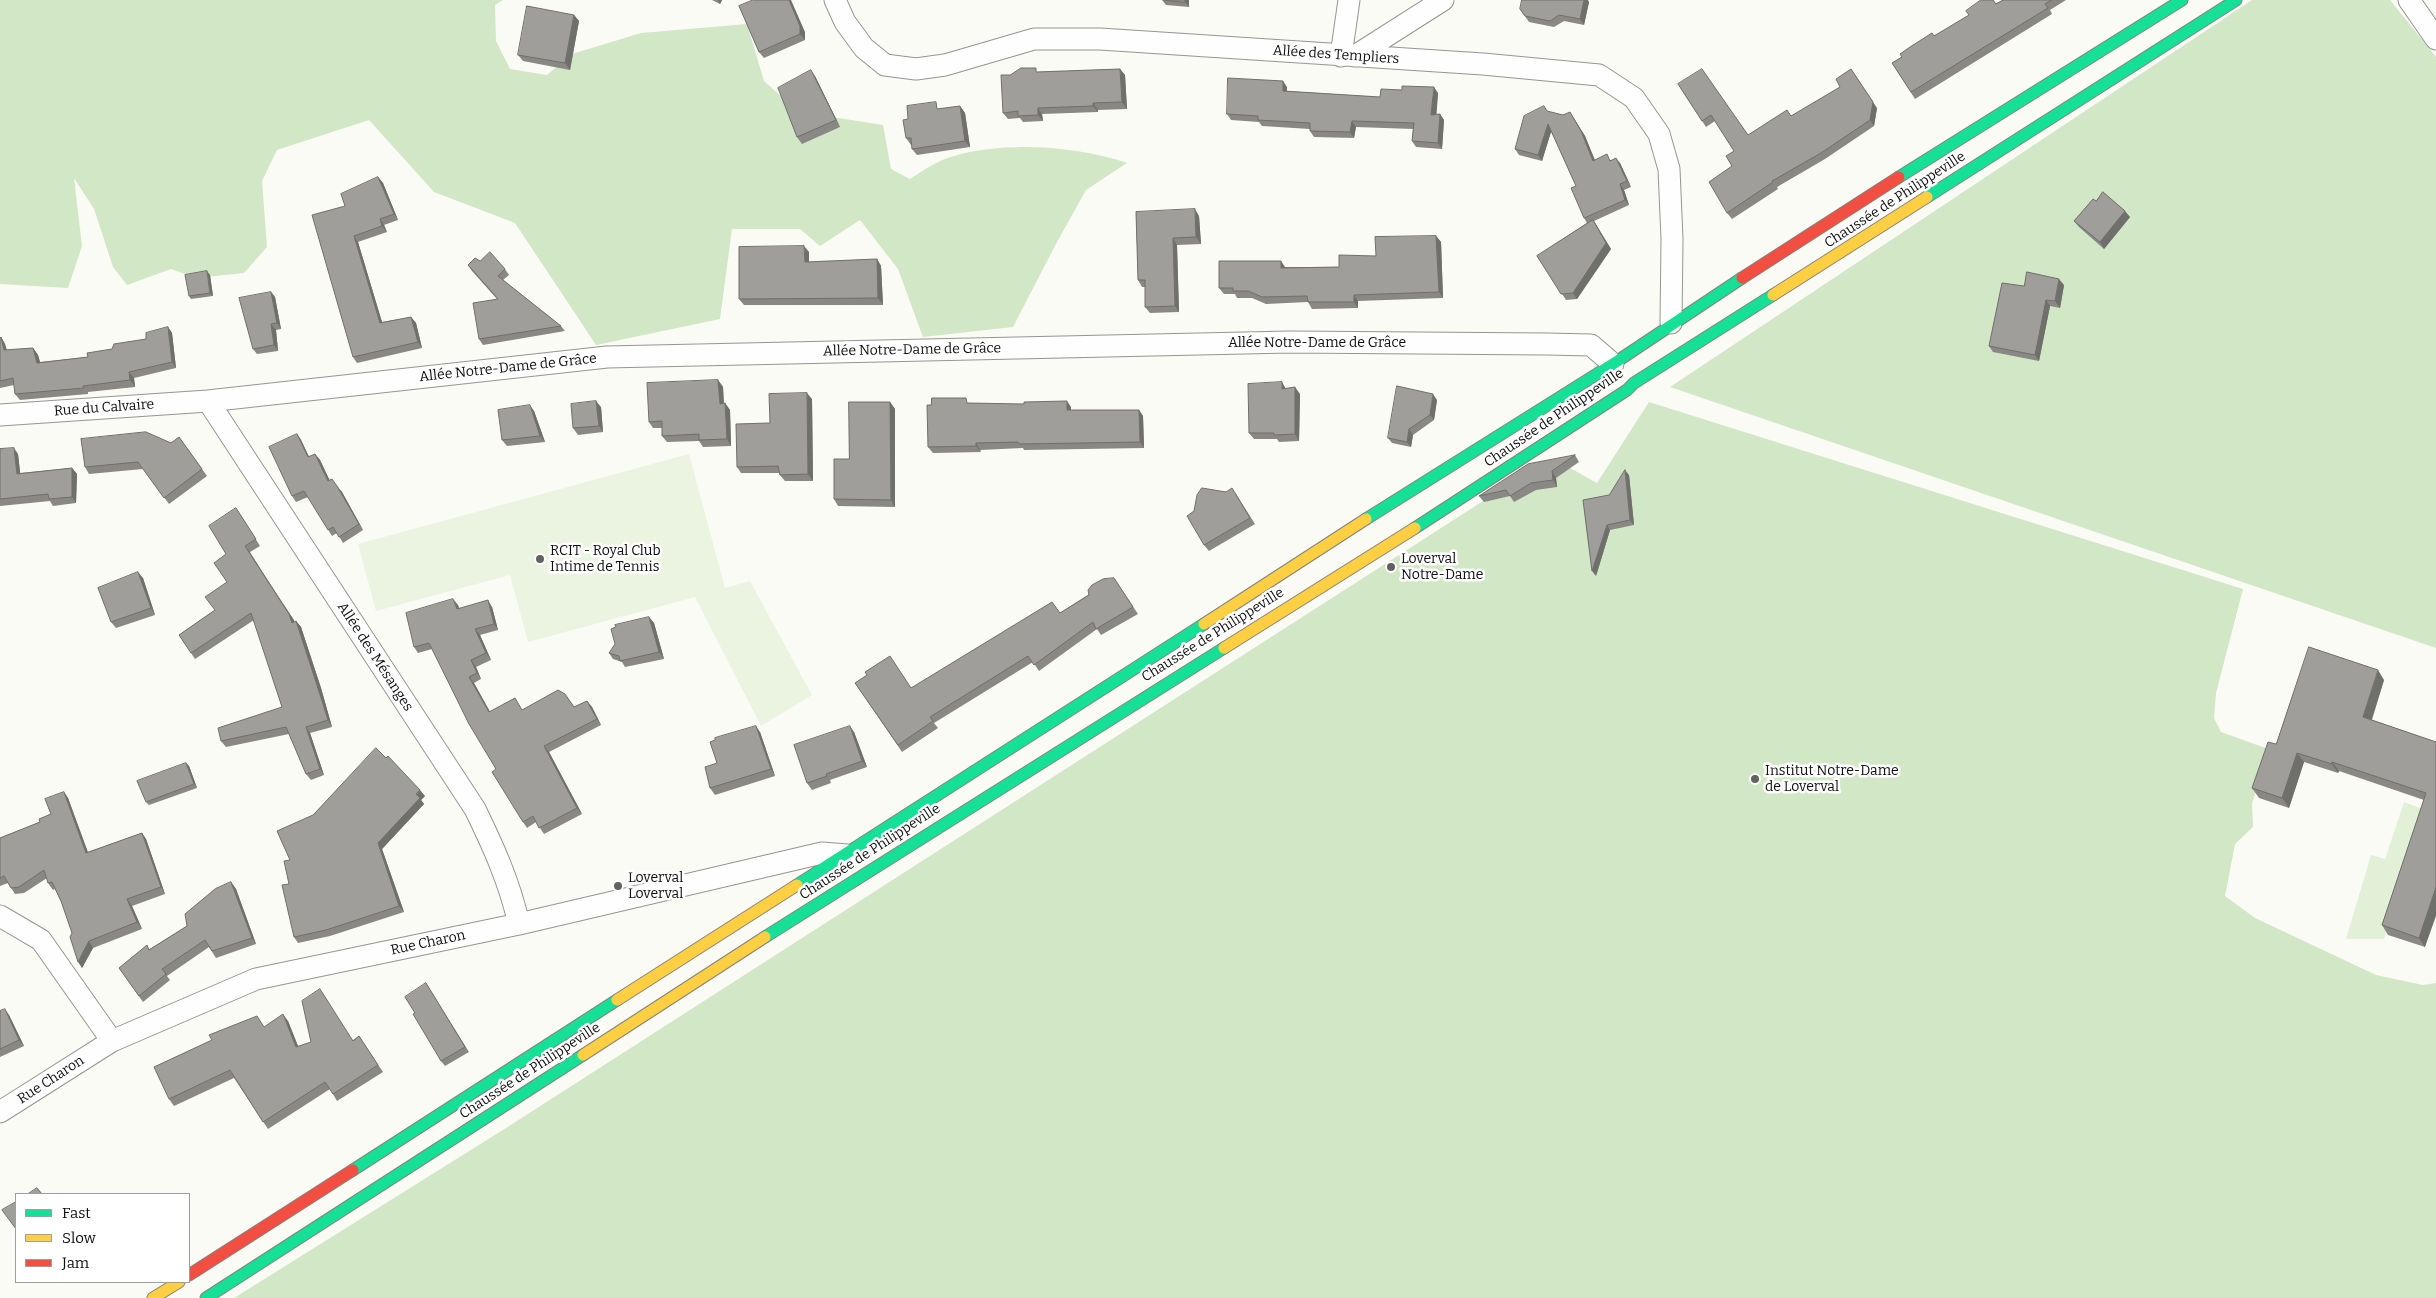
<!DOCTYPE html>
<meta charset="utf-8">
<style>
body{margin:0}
#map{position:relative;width:2436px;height:1298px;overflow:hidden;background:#fbfbf5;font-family:Bitter,serif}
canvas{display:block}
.legend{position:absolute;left:15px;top:1193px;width:175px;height:90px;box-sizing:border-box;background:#fff;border:1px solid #9f9f9f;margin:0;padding:6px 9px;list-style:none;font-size:15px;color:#0f0f0f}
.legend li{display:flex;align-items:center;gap:10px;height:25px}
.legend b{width:25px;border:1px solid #9f9f9f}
</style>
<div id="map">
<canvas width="2436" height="1298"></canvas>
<ul class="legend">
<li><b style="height:6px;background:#16e098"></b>Fast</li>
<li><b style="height:6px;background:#ffcf43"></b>Slow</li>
<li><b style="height:6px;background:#f24e42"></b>Jam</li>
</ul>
</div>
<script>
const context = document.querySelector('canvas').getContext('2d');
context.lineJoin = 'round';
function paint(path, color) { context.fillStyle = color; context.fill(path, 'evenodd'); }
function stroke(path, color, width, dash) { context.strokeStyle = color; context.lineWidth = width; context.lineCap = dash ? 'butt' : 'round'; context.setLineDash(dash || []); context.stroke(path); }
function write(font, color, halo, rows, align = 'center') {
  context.font = font + ' Bitter,serif'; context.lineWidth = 5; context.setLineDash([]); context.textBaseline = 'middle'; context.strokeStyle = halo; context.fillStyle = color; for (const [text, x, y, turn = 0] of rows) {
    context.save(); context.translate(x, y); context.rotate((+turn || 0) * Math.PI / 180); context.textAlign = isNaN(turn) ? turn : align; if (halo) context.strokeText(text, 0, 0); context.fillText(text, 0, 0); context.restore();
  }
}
paint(new Path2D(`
 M2404,802L2428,811L2384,939H2346L2371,855L2385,859Z`), '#e1f0d6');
paint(new Path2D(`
 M0,0H503L495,5L496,41L510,69L547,75L572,54L641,33L747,24L764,81L791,105L832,117L883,125L891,169L910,179C924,170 938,160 954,156C1004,141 1078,146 1127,163L1086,190L1057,242L1013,327L923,337L898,269L860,220L820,246L800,229H732L720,319L596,345L515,223L434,192L369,120L277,150L262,181L267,247L244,273L196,278L171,269L127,285L113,267L94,209L74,178L82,246L68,288L0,284Z
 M2252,0H2390L2436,57V648L1670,387Z
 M1649,402L2243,589L2216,693L2214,718L2221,732L2271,750L2252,803L2253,827L2235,844L2225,896L2255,918L2376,975L2423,985L2436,983V1298H234L506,1128L1533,469L1563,464L1597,483Z`), '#d1e7c5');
paint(new Path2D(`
 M689,454L725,588L750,581L812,695L761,726L695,597L528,642L510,575L376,611L358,544Z`), '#ebf4e0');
const street = new Path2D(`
 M835,0L845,22L864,48L885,65L916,69L945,65L1034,39H1100L1483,64L1599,75L1634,98L1659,134L1669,169L1672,239L1671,323
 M2409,0L2436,39
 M1341,56L1349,0
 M1355,56L1443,0
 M208,401L475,809C494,848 509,881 519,924
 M0,415L208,401L607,357L1290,342L1547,344L1591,345L1613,364
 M0,916L41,940L112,1041
 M0,1112L112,1041L256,979L519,924L822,853L847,855`);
const fast = new Path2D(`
 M1899,177L2182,0
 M1927,197L2236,0
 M1366,519L1613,364L1742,278
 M1415,528L1627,390L1634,383L1773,295
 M797,885L1204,624
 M765,937L1224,648
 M353,1170L617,1000
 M206,1298L583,1055`);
const slow = new Path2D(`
 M1773,295L1927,197
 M1204,624L1366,519
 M1224,648L1415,528
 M617,1000L797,885
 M583,1055L765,937
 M153,1298L179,1282`);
const jam = new Path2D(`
 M1742,278L1899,177
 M189,1275L353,1170`);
stroke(street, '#959593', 23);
stroke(fast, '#838380', 13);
stroke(slow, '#838380', 13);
stroke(jam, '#838380', 13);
stroke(street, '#fefefe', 21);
stroke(fast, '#16e098', 11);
stroke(slow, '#ffcf43', 11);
stroke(jam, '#f24e42', 11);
paint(new Path2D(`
 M712,0H722L720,4Z
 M1162,0H1189V7L1166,5Z
 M2003,0H2066L2050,10L2052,14L1915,99L1892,63L1934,36Z
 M1589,2L1584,25L1564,21L1554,27L1529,22L1520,9Z
 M739,6L805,32V40L764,58L759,52Z
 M574,15L579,21L570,70L523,61L518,55Z
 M1120,69L1125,75L1127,109L1098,110V112L1042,114L1043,121L1023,122L1020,118L1008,119L1003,113L1010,75L1039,72Z
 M815,76L840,127L802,144L797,137Z
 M1678,84L1748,135L1877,108L1874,126L1825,159L1777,187L1778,189L1732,219L1727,213L1734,151L1715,121L1706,127Z
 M1287,87V91L1380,97L1438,93L1436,114H1440L1444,120L1442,149L1416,147L1412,141L1413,129L1356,127L1354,138L1314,137L1310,131V129L1262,126L1259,122L1231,120L1227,114Z
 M960,106L965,113L970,147L917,155L912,149V145H911L906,138L908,119L940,109Z
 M1563,115L1573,117L1585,136L1595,160H1611L1620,163L1631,187L1624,190L1629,205L1594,221L1611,249L1577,299L1566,300L1537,256L1587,223L1584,218L1576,186L1551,131L1542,161L1519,155L1515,149Z
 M378,177L383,183L398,220L384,225L387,232L358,242L382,322L411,317L416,323L422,348L357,363L353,357L345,206Z
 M2096,201L2130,217L2104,249L2079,227L2074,221Z
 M1136,212L1199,216L1201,244L1177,245L1179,312L1150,313L1145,307V287H1142L1138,280Z
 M1436,236L1441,242L1443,298L1358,301V308L1312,309L1308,302L1266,304L1252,298H1237L1235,294H1224L1219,288L1285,267H1339L1376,256Z
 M809,252V262L877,259L881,266L883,305H744L739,299Z
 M480,261L505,269L509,275L503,280L561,326L565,331L483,345L479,339L497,299L472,271L468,265Z
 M210,275L213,296L191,299L189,296Z
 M2064,285L2060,308L2050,306L2039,361L1993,352L1989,346L2024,286Z
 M271,292L275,297L281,329L276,330L278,351L257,354L253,349Z
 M168,327L172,333L176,368L134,378L135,387L88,392V394L20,400L15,394L14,385L0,388V338L1,337L5,344L7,350L33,348L38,355L40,362L88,357L112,349L146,339Z
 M718,380L723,387L724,403H725L730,410L731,446L703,447L699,441L667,442L662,436V428H653L649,422Z
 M1286,389L1300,394L1299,441L1279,442L1277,439H1254L1249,433Z
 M812,399L813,481H785L780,475V473H741L737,467L770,423Z
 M1437,400L1434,420L1413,435L1411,447L1392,443L1388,438Z
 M890,402L895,409V507L838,506L834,499L849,459Z
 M970,403L1071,407V410H1139L1143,416L1144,448L1024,450L1023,448L980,450L981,452L933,453L928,447Z
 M601,407L603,432L578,435L573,428Z
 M534,411L545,442L507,446L502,440Z
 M297,434L301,440L309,457L315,454L320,460L329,480L342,492L363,530L343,543L337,533L332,536L308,497L296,502L292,496Z
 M179,437L207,476L169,504L143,469L89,474L85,467L171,443Z
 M0,449L18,454L20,473L72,468L77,474L76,503L53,506L50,501L0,506Z
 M1575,455L1579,462L1556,478L1557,487L1536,490L1514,502L1510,496L1484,502L1479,496Z
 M1629,475L1634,525L1610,530L1596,576L1609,495Z
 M1236,494L1255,524L1209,551L1204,545Z
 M240,514L260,546L250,552L294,622L296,621L301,627L321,688L332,727L310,733L324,775L311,780L306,774L289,734L226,747L221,741L282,707L254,620L195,659L179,635L215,610L227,582L226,554Z
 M143,578L155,615L116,628L111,622Z
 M1114,578L1138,614L1101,635L1097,629L1039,671L1033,662L934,723L938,728L902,752L855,683L911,688L1060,613Z
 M458,605L459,608L492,607L498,630L480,635L491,660L476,667L481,679L474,683L490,712L515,698L522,710L574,707L587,701L592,707L601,725L549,752L582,814L544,834L536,822L527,828L523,822L496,769L432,649L418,653L414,647Z
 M649,617L654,623L664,659L625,667L622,662L613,659L609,653Z
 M2384,680L2372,720L2436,742L2425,947L2388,935L2382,925L2424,800L2339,771L2338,773L2304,762L2289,808L2259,798L2252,788L2276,744Z
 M760,732L775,776L715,795L710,788L717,763Z
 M854,732L867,767L830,780L831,783L812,790L807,783Z
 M186,763L189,766L197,788L149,805L146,802Z
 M64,792L68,798L88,852L142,833L146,839L165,894L132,906L142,929L93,948L82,968L72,933L61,901L55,889L53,890L48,883L47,878L24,893L15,894L8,883L0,886V838L40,822L51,814Z
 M425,796L421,800L424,804L382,849L404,912L330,936L298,943L294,937L289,884L290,860Z
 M231,882L236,889L256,944L216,958L209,947L167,976L170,980L143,1002L119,968L187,926Z
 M426,983L469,1052L445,1066L441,1061L415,1013Z
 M0,1011L9,1015L24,1046L0,1057Z
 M288,1021L298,1046L353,1040L359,1036L383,1072L337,1101L330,1089L268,1129L234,1078L174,1106L169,1099L264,1027Z`), '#898884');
paint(new Path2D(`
 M718,0H722L720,4Z
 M789,0H791L805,32V40L800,34Z
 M1185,0H1189V7L1185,2Z
 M1584,0H1588L1589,2L1584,25L1580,19Z
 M574,15L579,21L570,70L565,63Z
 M1120,69L1125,75L1127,109L1122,102Z
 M1851,69L1877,108L1874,126L1870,120Z
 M811,70L815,76L840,127L836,120Z
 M1283,81L1287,87V97L1283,91Z
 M1434,87L1438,93L1436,121L1431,115Z
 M1093,103L1098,110V112L1093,106Z
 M960,106L965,113L970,147L965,141Z
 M1038,108L1042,114L1043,121L1038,115Z
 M1570,112L1585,136L1597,166L1593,161Z
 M1440,114L1444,120L1442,149L1438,143Z
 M1352,121L1356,127L1354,138L1350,132Z
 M1548,124L1552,129L1542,161L1538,155Z
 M1616,158L1620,163L1631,187L1627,181Z
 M378,177L383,183L398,220L394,214Z
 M1620,184L1624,190L1629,205L1625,200Z
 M1195,209L1199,216L1201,244L1196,237Z
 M2125,211L2130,217L2104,249L2100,242Z
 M380,219L384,225L387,232L382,226Z
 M1593,220L1611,249L1577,299L1573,293Z
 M354,236L358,242L384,329L380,323Z
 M1436,236L1441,242L1443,298L1439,292Z
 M1173,238L1177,245L1179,312L1175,306Z
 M804,246L809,252V268L805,262Z
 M877,259L881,266L883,305L878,298Z
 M1281,261L1285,267L1286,274L1281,268Z
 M207,271L210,275L213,296L210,293Z
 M2059,279L2064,285L2060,308L2055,301Z
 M271,292L275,297L281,329L277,323Z
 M1354,295L1358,301V308L1354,302Z
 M2046,300L2050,306L2039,361L2035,355Z
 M411,317L416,323L422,348L418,342Z
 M271,324L276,330L278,351L274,345Z
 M168,327L172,333L176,368L172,362Z
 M1,337L5,344L8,356L4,350Z
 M33,348L38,355L42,369L37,363Z
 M129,372L134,378L135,387L130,380Z
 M718,380L723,387L724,410L720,404Z
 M1282,382L1286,389H1282Z
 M1295,387L1300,394L1299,441L1295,434Z
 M807,393L812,399L813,481L808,474Z
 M1433,394L1437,400L1434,420L1430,415Z
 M596,401L601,407L603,432L599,426Z
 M1067,401L1071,407V417L1067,410Z
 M890,402L895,409V507L891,500Z
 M725,403L730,410L731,446L727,439Z
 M530,405L534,411L545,442L540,436Z
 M1139,410L1143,416L1144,448L1140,442Z
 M1409,429L1413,435L1411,447L1407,442Z
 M297,434L301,440L312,463L308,457Z
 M976,443L980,450L981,452L976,446Z
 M14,448L18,454L21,480L17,474Z
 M315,454L320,460L333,487L328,481Z
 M72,468L77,474L76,503L72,497Z
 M1625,470L1629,475L1634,525L1630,520Z
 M1552,471L1556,478L1557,487L1553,480Z
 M337,486L342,492L363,530L359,524Z
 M1607,525L1610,530L1596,576L1592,571Z
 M245,546L294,620L297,629Z
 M138,572L143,578L155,615L151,608Z
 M453,599L458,605L461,615L457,609Z
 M488,600L492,607L498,630L494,624Z
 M649,617L654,623L664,659L659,652Z
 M296,621L301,627L321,688L332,727L328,720Z
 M475,629L480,635L491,660L486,653Z
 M471,660L476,667L481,679L477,673Z
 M2378,670L2384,680L2369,727L2363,717Z
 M469,677L474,683L494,719L489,712Z
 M587,701L592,707L601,725L597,719Z
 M756,726L760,732L775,776L771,769Z
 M850,726L854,732L867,767L862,761Z
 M306,727L310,733L324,775L320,769Z
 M544,746L549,752L582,814L577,808Z
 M2297,753L2304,762L2289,808L2282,798Z
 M2332,762L2339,771L2338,773L2332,764Z
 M186,763L189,766L197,788L194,784Z
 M420,790L425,796L421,800L424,804L382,849L404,912L399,906L378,843Z
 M64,792L68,798L90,859L86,853Z
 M142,833L146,839L165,894L161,887Z
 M231,882L236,889L256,944L252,938Z
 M2436,887V916L2425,947L2419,938Z
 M127,899L132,906L142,929L137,922Z
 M89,941L93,948L82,968L78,962Z
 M5,1009L9,1015L24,1046L19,1040Z
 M283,1014L288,1021L301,1054L296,1047Z`), '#6f6f6c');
const building = new Path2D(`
 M753,0H789L800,26V34L759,52L739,6Z
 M1164,0H1185V2Z
 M1522,0H1584L1580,19L1559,15L1550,21L1525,16L1520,9Z
 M1981,0H1993L1996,4L2003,0H2052L2045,4L2048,8L1911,92L1892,63L1902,57L1900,54L1910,47L1932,33L1934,36L1969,15L1966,11Z
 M527,6L574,15L565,63L518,55Z
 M1021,68H1036V72L1120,69L1122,102L1093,103V106L1038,108V115L1018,116V111L1003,113L1001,75H1010Z
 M1702,69L1748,135L1787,110L1791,116L1840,87L1836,79L1851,69L1873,102L1870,120L1821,153L1772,181L1773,182L1727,213L1709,182L1732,166L1726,156L1734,151L1711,115L1702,121L1678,84Z
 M811,70L836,120L797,137L778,88Z
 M1228,78L1283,81V91L1380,97L1381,89L1402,90V86L1434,87L1431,115L1440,114L1438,143L1412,141L1414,123L1352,121L1350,132L1310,131V123L1258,120V116L1227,114Z
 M936,102L937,109L960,106L965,141L912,149L911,138H906L903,120L908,119L907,106Z
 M1544,106L1547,111L1563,115L1570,112L1581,131L1593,161L1607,154L1610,161L1616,158L1627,181L1620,184L1625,200L1584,218L1571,188L1576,186L1548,124L1538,155L1515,149L1524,116Z
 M378,177L394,214L380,219L382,226L354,236L380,323L411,317L418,342L353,357L312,215L345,206L341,194Z
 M2103,192L2125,211L2100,242L2074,221L2093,199L2096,201Z
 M1195,209L1196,237L1173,238L1175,306L1145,307V280H1138L1136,212Z
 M1593,220L1606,243L1573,293L1561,294L1537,256Z
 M1436,236L1439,292L1354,295V302H1308L1307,296L1262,297L1248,291H1233V288H1219V261H1281V268L1339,267V255L1376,256L1375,237Z
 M804,246L805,262L877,259L878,298L739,299V247Z
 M490,252L505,269L498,276L561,326L479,339L473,303L498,299L468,265L475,258L480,261Z
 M207,271L210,293L189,296L185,275Z
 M2027,272L2059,279L2055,301L2046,300L2035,355L1989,346L2002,283L2024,286Z
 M271,292L277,323L271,324L274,345L253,349L239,298Z
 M168,327L172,362L129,372L130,380L83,386L84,388L15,394L13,378L0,381V338L1,337L4,350L33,348L37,363L88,357L87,353L112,349L114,344L146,339V333Z
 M718,380L720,404L725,403L727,439L699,440V434L662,436V421L649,422L647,383Z
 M1282,382V389L1295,387V434L1274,435V433H1249L1248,384Z
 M1397,386L1433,394L1430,415L1409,429L1407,442L1388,438Z
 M807,393L808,474L780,475L778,466L737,467L736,424L770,423L769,394Z
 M932,398H966L967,403L1024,404V402L1067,401V410H1139L1140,442L1020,444L1018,442L976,443V446L928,447L927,405H931Z
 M596,401L599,426L573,428L571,404Z
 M849,402H890L891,500L834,499V459H849Z
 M530,405L540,436L502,440L498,410Z
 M146,432L171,443L179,437L202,469L164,498L138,462L85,467L81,439Z
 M297,434L308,457L315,454L328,481L332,479L337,486L359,524L339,537L333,527L328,530L304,491L292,496L269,447Z
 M14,448L17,474L72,468V497L49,499L48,494L0,499V449Z
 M1575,455L1552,471L1553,480L1531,483L1510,496L1506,490L1479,496L1528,464Z
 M1625,470L1630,520L1607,525L1592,571L1583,500L1609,495Z
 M1202,488L1226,492L1232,488L1250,518L1204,545L1187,516L1194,511L1197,495Z
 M236,508L256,539L245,546L289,614L292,623L296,621L316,682L328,720L306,727L320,769L306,774L286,727L221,741L218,728L282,707L251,613L191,653L179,635L215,610L205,597L227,582L214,563L226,554L209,526Z
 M138,572L151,608L111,622L98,588Z
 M1114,578L1133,607L1096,629L1093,622L1034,665L1028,656L930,717L933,721L898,745L855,683L867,675L865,672L890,656L911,688L1052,602L1060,613L1089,595L1088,590L1092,585L1103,579Z
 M453,599L457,609L488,600L494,624L475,629L486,653L471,660L477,673L469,677L489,712L515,698L522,710L558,690L565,694L574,707L587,701L597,719L544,746L577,808L539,828L533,816L523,822L492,772L496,769L469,724L429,643L414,647L406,613Z
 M649,617L659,652L620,661L619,656L609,653L615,644L611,629L616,627L615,625Z
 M2309,647L2378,670L2363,717L2436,742V887L2419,938L2382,925L2426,793L2332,762V764L2297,753L2282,798L2252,788L2268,742L2276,744Z
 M756,726L771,769L710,788L705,767L717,763L710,742L715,740V738Z
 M850,726L862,761L826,774L827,776L807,783L794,745Z
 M376,748L386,758L388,756L420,790L416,794L420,798L378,843L399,906L326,930L294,937L282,885L289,884L284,861L290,860L277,831L313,815Z
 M186,763L194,784L146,802L137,781Z
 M64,792L86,853L142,833L161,887L127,899L137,922L89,941L78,962L70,937L72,933L61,901L52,882L48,883L44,870L19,887L11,888L4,876L0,878V838L40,822L39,819L51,814L45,799Z
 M231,882L252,938L212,951L205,940L162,969L166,974L139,996L119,968L147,945L149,950L187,926L185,914L215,889Z
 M426,983L465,1047L441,1061L413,1014L415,1013L405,997Z
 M320,989L353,1041L359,1036L378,1065L333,1094L325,1082L263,1122L230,1070L169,1099L154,1067L212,1040L209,1035L257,1016L264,1027L283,1014L296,1047L311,1042L302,1001Z
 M5,1009L19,1040L0,1049V1011Z
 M37,1188L42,1194H28Z
 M16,1202V1229L2,1210Z`);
paint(building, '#9f9e9a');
stroke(building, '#6f6f6c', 1);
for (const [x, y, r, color] of [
 [540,559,5,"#626260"],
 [1391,567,5,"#626260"],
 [1755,779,5,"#626260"],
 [618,886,5,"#626260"]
]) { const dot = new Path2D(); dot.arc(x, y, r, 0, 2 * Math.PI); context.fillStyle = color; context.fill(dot); stroke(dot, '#fff', 2); }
write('14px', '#0f0f0f', '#fff', [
 ["Allée des Templiers",1336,55,4],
 ["Chaussée de Philippeville",1895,200,-33],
 ["Allée Notre-Dame de Grâce",1317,343],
 ["Allée Notre-Dame de Grâce",912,350,-1],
 ["Allée Notre-Dame de Grâce",508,368,-6],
 ["Rue du Calvaire",104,408,-4],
 ["Chaussée de Philippeville",1554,418,-34],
 ["Chaussée de Philippeville",1213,635,-32],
 ["Allée des Mésanges",375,657,57],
 ["Chaussée de Philippeville",870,852,-33],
 ["Rue Charon",428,943,-12],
 ["Chaussée de Philippeville",530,1071,-33],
 ["Rue Charon",51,1080,-33]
]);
write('14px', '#0f0f0f', '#fff', [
 ["RCIT - Royal Club",550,551],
 ["Intime de Tennis",550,567],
 ["Loverval",1401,559],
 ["Notre-Dame",1401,575],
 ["Institut Notre-Dame",1765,771],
 ["de Loverval",1765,787],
 ["Loverval",628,878],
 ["Loverval",628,894]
], 'left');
</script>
